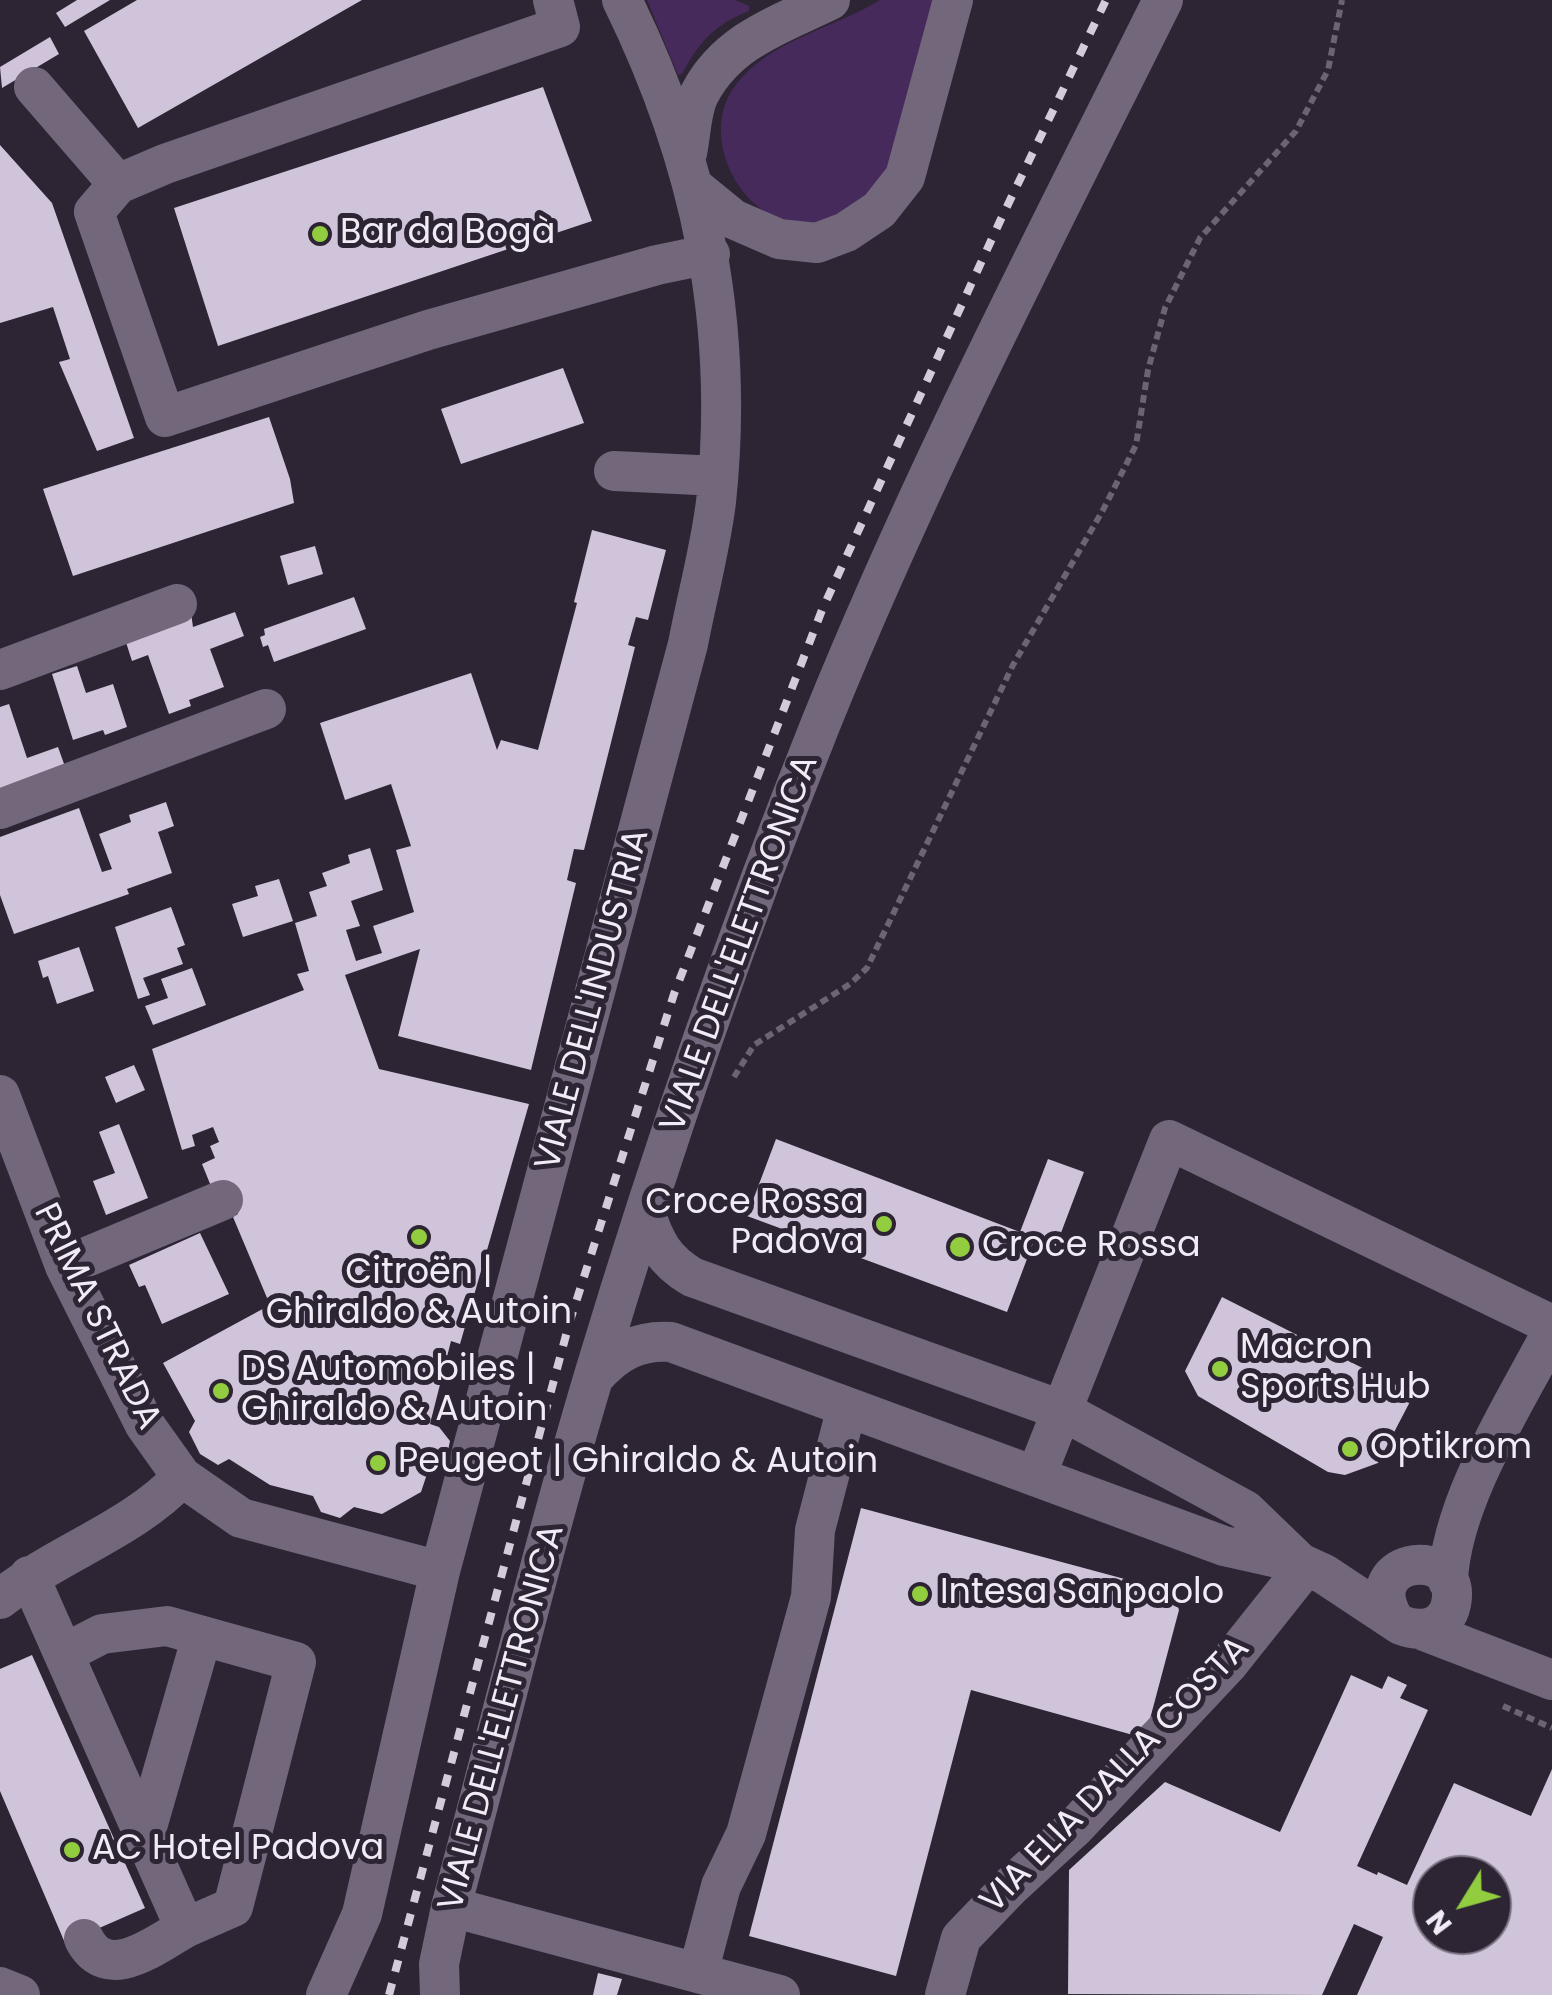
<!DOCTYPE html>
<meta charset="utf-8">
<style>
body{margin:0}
#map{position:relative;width:1552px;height:1995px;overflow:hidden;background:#2d2434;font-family:Poppins,sans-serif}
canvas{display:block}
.north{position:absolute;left:1412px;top:1855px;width:100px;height:100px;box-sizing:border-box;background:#2d2434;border:2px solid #7b7482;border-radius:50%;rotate:233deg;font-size:28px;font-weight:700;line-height:40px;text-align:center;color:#f1ebf6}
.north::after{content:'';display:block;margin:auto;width:35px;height:45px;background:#92cd3f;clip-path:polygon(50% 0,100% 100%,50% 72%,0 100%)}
</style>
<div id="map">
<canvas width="1552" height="1995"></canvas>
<div class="north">N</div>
</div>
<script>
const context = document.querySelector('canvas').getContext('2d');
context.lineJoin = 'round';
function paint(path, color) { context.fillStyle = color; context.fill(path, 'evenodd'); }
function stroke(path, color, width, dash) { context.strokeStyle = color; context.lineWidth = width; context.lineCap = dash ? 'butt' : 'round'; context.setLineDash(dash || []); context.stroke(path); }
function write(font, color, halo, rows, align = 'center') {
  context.font = font + ' Poppins,sans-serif'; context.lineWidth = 10; context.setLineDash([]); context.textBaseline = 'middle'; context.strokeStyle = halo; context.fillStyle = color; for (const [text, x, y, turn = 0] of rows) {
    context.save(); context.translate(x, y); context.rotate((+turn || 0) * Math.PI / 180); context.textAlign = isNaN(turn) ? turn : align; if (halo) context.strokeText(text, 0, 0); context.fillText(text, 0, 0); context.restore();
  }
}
paint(new Path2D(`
 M647,0H735L749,6V11C715,24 699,42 682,74L678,75Z
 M880,0H943L881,195C854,211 829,229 796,224C737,215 699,134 735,86C769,40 833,29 880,0Z`), '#472a5c');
paint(new Path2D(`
 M77,0H110L65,27L56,13Z
 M137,0H362L138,128L84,31Z
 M50,37L59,54L2,88L0,67Z
 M543,87L592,221L218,346L174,208Z
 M0,145L52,203L134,438L97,451L59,362L70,359L53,307L0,323Z
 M563,368L584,423L461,464L441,409Z
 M269,417L290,479L294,503L73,576L43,489Z
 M592,530L666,550L648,620L636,617L628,645L635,647L584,850L574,849L567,880L576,883L531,1070L398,1036L420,949L345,975L379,1069L529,1104L460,1344L451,1341L430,1424L439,1427L450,1441L446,1460L431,1462L421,1492L382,1514L354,1507L340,1518L321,1512L313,1496L270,1485L229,1459L218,1465L200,1454L189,1432L195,1421L163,1363L270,1305L233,1217L238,1214L230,1196L217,1201L202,1164L215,1158L210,1146L219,1142L213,1127L192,1135L195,1146L182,1150L152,1049L304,990L297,974L309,971L295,923L317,916L309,892L327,886L322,873L350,863L348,855L370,848L383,890L351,901L360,926L346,930L356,961L382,953L373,926L414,912L396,850L411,846L391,784L345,800L320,723L471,673L497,750L501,740L538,750L577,603L574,602Z
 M315,546L323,574L288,585L280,556Z
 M354,597L366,629L274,662L268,645L263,647L260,637L265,635L264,629Z
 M235,612L244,636L210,649L224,687L189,700L191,706L169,714L148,655L132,661L122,630L191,613L193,627Z
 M77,666L86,693L113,684L127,727L105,735L103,730L73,740L52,674Z
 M9,704L27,758L58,747L68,775L0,798V707Z
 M166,802L174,826L158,832L172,873L127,889L129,894L14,934L0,895V837L79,808L102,872L112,869L99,834L131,822L129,815Z
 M279,879L293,921L243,937L232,904L258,896L255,886Z
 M171,907L185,945L177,948L183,964L143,978L150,995L138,999L115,927Z
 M79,947L94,991L57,1004L48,976L43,978L38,961Z
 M192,968L206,1005L153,1025L145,1006L168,998L161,979Z
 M134,1065L145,1090L116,1103L105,1077Z
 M119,1124L148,1198L106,1215L93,1181L115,1173L99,1132Z
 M776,1139L1020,1232L1048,1159L1084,1172L1056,1246L1036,1235L1007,1312L747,1216Z
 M200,1233L229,1294L162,1324L145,1285L139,1287L129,1265Z
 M1222,1297L1414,1394L1378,1463L1345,1475L1328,1472L1198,1396L1185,1371Z
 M861,1508L1173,1592L1179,1610L1150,1719L1133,1735L971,1690L896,1976L749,1936Z
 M32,1655L145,1908L65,1943L0,1791V1669Z
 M1351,1675L1382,1689L1388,1676L1407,1685L1400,1698L1428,1710L1357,1866L1377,1875L1378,1872L1407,1885L1454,1783L1531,1816L1552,1769V1995H1357L1383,1937L1354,1924L1322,1995L1068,1994L1069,1870L1165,1782L1280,1832ZM1432,1875H1492V1935H1432Z
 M598,1973L622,1979L617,1995H593Z`), '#d0c4da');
stroke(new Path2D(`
 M734,1077L754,1045L850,984L867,968L1013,665L1103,510L1136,445L1148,370L1165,308L1200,238L1296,131L1328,70L1342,0
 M1503,1706L1552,1728`), '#6c6472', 6, [8, 5]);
stroke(new Path2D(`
 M553,0L560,27L165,164L118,184L94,212L165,417L428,330L657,265L710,254
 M34,87L118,184
 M687,153C691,135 691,109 700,93C728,40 781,24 830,0
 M695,188L733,219L779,239L817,243L846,232L879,210L905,177L953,0
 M614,471L718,476
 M0,670L177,604
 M0,809L266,709
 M0,1095L65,1266L145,1425L182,1477L241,1518L440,1571
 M645,1212C655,1243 664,1260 692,1277L1061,1410L1245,1510L1300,1563
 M65,1266L223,1200
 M594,1377C616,1352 637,1340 671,1342L1224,1546L1300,1563L1324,1574L1401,1625C1421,1633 1446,1629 1451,1604C1464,1544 1357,1556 1393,1618
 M1036,1476L1169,1140L1552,1325
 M29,1576L185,1928L233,1907L296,1662L167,1626L102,1634L65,1653
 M1448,1581C1451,1501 1515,1403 1552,1332
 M0,1599C57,1553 133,1530 182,1477
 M1422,1630L1552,1680
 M145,1834L202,1636
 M451,1907L780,1995
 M84,1939C107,1984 155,1945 185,1928
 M698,1973L721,1886L746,1834L811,1597L815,1530L847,1407
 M0,1987L20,1995
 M326,1995L362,1914L440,1571L688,644C697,597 710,550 716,502C735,323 701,161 622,0
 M440,1995L439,1964L451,1907C499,1729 542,1549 595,1372C661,1153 736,935 821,723C921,475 1044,239 1163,0
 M945,1995L961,1938L1011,1886L1075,1827L1228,1664L1306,1566`), '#72677b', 40);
stroke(new Path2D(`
 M389,1995L569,1324L674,994L822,610L1001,219L1106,0`), '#d3ccd8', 8, [12, 12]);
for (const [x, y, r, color] of [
 [320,234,10,"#92cd3f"],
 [884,1224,10,"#92cd3f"],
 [419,1237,10,"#92cd3f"],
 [960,1247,12,"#92cd3f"],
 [1220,1369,10,"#92cd3f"],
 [221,1391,10,"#92cd3f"],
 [1350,1449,10,"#92cd3f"],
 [378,1463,10,"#92cd3f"],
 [920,1594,10,"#92cd3f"],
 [72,1850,10,"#92cd3f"]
]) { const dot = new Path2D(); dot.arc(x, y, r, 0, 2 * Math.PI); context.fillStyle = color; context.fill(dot); stroke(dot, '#2d2434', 4); }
write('35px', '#f1ebf6', '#2d2434', [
 ["Bar da Bogà",340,234],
 ["Croce Rossa",864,1204,"right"],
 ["Padova",864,1244,"right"],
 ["Croce Rossa",982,1247],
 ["Citroën |",419,1274,"center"],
 ["Ghiraldo & Autoin",419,1314,"center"],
 ["Macron",1240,1349],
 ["Sports Hub",1240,1389],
 ["DS Automobiles |",241,1371],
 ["Ghiraldo & Autoin",241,1411],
 ["Optikrom",1370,1449],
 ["Peugeot | Ghiraldo & Autoin",398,1463],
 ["Intesa Sanpaolo",940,1594],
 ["AC Hotel Padova",92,1850]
], 'left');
write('35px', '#f1ebf6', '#2d2434', [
 ["VIALE DELL'ELETTRONICA",741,944,-70],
 ["VIALE DELL'INDUSTRIA",594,1000,-75],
 ["PRIMA STRADA",96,1317,64],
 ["VIALE DELL'ELETTRONICA",503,1718,-75],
 ["VIA ELIA DALLA COSTA",1116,1776,-46]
]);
</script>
